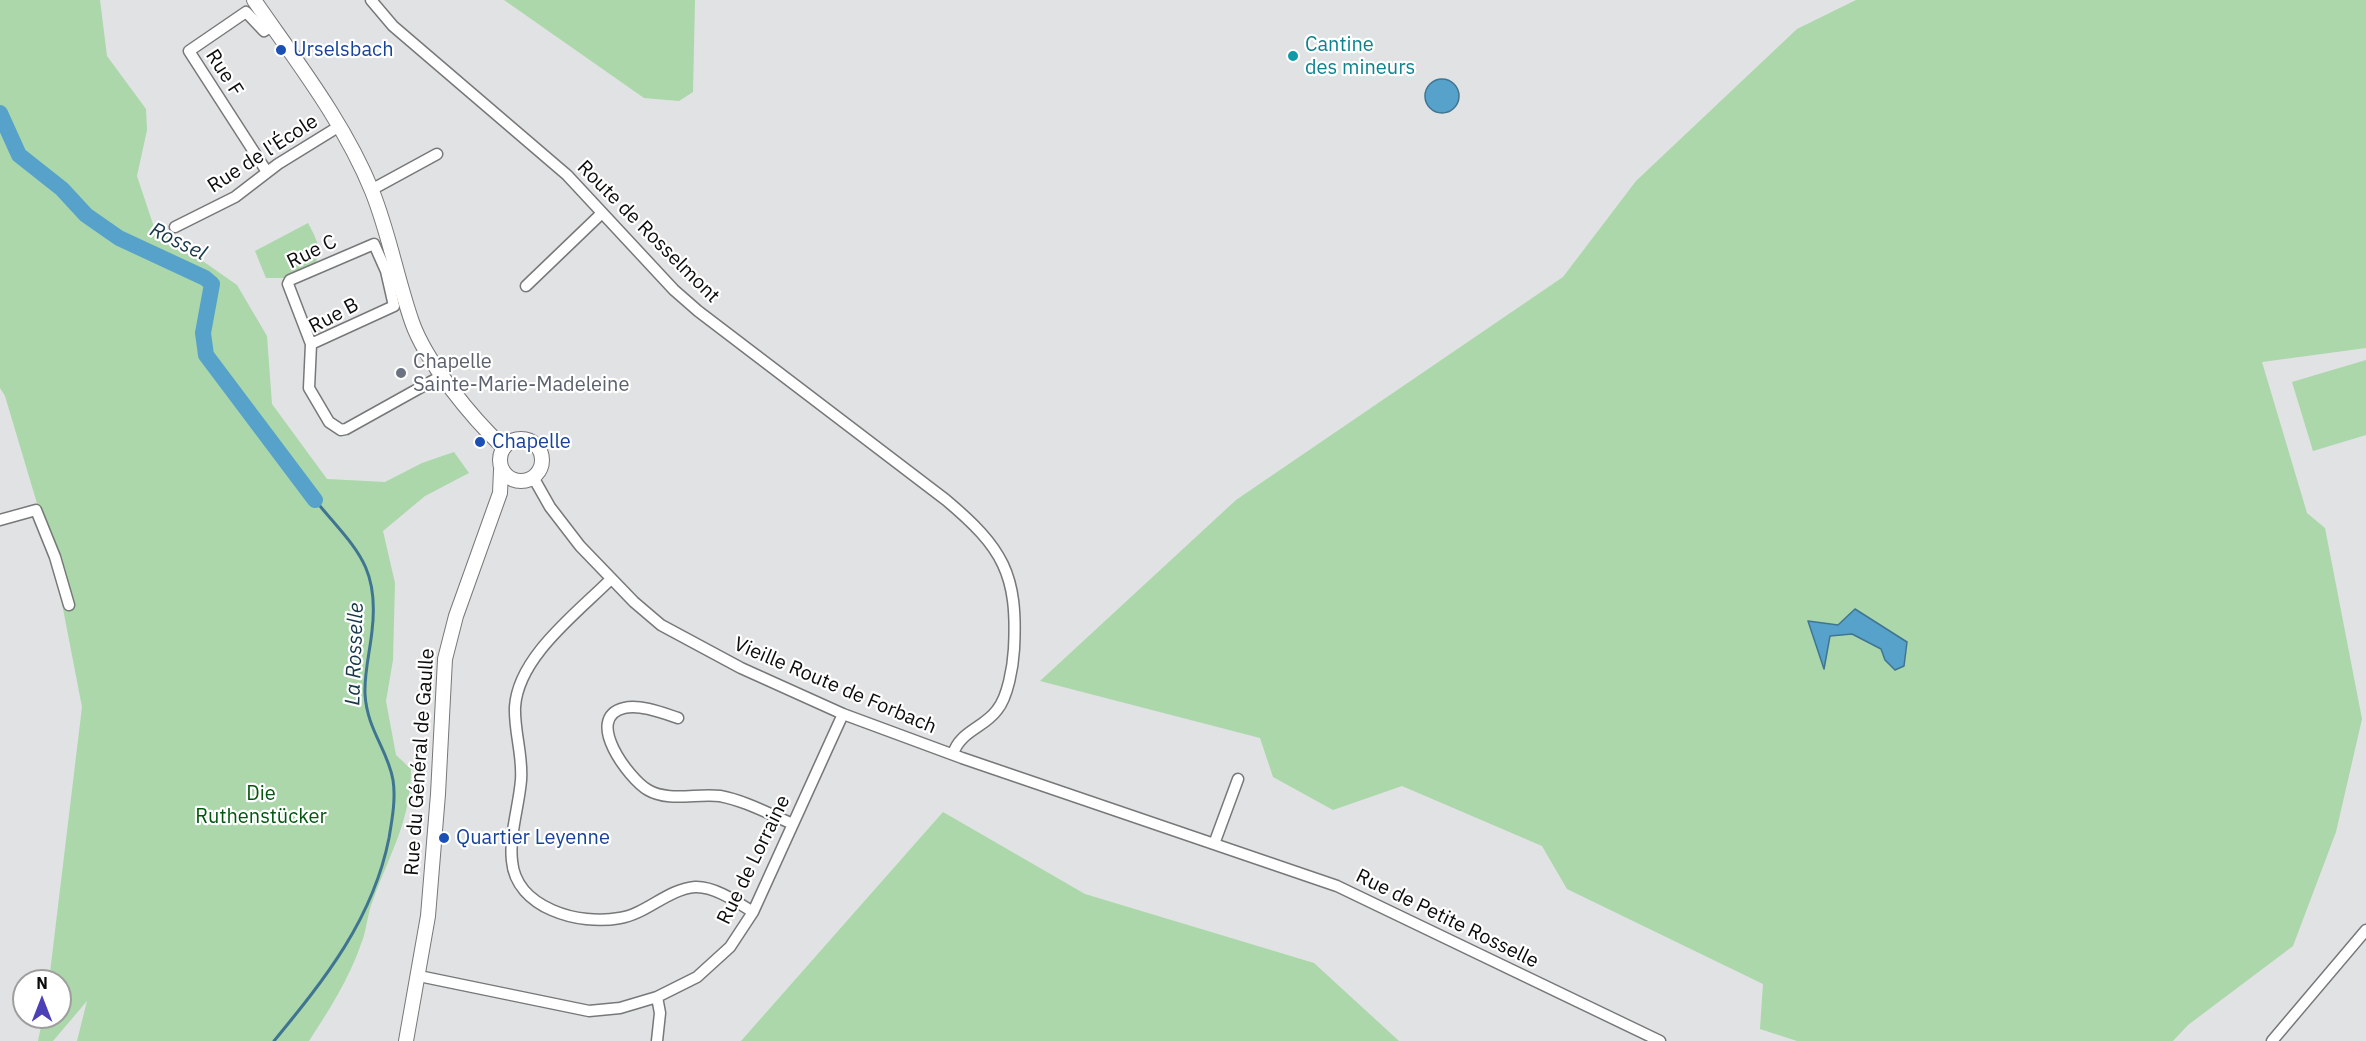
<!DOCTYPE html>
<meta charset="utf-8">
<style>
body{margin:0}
#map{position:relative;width:2366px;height:1041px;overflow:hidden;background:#e0e2e3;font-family:"IBM Plex Sans",sans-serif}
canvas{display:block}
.north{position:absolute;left:12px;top:969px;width:60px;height:60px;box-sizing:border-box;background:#fff;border:2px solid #9e9e9e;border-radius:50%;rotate:0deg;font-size:16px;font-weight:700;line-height:24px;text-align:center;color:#0c0c0d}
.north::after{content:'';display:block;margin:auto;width:21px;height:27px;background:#4c40b7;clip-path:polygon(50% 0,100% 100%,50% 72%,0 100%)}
</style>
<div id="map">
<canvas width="2366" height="1041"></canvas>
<div class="north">N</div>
</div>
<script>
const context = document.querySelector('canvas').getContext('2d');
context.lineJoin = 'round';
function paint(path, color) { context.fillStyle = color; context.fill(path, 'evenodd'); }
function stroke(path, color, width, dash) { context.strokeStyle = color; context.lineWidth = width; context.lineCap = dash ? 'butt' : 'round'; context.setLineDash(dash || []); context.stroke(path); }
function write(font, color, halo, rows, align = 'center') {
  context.font = font + ' "IBM Plex Sans",sans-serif'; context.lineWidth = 4.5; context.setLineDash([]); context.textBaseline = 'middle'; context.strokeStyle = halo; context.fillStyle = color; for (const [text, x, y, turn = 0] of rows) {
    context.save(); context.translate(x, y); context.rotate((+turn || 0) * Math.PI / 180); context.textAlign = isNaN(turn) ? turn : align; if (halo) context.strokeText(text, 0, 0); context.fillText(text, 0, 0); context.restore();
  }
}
paint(new Path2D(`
 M0,0H100L107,56L146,109L147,130L137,176L154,227L237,285L267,336L272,404L327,479L385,482L422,463L454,452L469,473L425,496L383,531L395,583L393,660L386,701L396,755L411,769C411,820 390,853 373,900C367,914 367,930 361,944C349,979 329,1010 309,1041H77L87,1001L53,1041H38L43,1017H60V981H49L82,707L53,557L5,396L0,388Z
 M504,0H695L693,92L679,101L644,98Z
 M1856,0H2366V348L2262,362L2307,513L2325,528L2362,719L2336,832L2293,946L2188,1025L2173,1041H1797L1760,1029L1763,984L1567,889L1542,846L1402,786L1333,810L1273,777L1260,738L1040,681L1236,500L1563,277L1636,181L1797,29Z
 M308,223C316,238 322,248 315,265L289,278H266L255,251Z
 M2366,360V435L2313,451L2292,382Z
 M943,812L1085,894L1314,963L1399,1041H741Z`), '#abd7aa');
const water = new Path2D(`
 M1425 96a17 17 0 1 1 34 0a17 17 0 1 1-34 0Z
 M1855,609L1907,642L1904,666L1895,670L1885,660L1881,649L1852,634L1830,636L1824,669L1808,621L1838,625Z`);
paint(water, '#56a2cb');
stroke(water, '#407592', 1.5);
stroke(new Path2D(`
 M274,1041C325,979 373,919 389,838C392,820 396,799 393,780C388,750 367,730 365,694C364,674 370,651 372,631C380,564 354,548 315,500`), '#407592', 3);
stroke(new Path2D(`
 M0,113L19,155L62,189L86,215L119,238L205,278L212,284L203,333L206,355L315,500`), '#56a2cb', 16);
const street = new Path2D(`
 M371,0L393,26L567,175L674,290L698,311L946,500C1003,548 1018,574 1014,649C1013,666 1008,697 997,710C984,728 960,731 953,754
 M267,172L189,51L246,12L264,31L272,26
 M371,190L437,154
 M175,227L235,197L278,164L338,127
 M386,271L394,306L311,344L309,388L329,422L341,430L346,429L443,375
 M526,286L602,213
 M311,344L288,284L290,280L374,244L386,271L390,269
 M533,477L550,507L580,546L634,602L661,625L741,668L843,714L962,758L1337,886L1660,1041
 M0,520L36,510L55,557L69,605
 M611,579C577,613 518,657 515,707C514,732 523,755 521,780C519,806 509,835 512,861C516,908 579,926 620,918C646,914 668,889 695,887C714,886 737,902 753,912
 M678,718C663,713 640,704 624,708C583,718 629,779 648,790C668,802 698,793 720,796C746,801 769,814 793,824
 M1214,844L1238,779
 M419,976L589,1011L620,1008L657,997L697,977L730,947L753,912L843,714
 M657,1041L660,1013L657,997
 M2272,1041L2366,930`);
const secondary = new Path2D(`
 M254,0C296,61 344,122 372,191C389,233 397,279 412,322C426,362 472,418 503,447
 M500 460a21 21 0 1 1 42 0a21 21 0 1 1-42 0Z
 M406,1041L428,916L438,794L445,659L456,616L500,493L501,470`);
stroke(street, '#777879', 13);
stroke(secondary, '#777879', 16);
stroke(street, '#fff', 10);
stroke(secondary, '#fff', 14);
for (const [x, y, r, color] of [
 [281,50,6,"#1a4fb4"],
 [1293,56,6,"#0f9aa8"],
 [401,373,6,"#6b7280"],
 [480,442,6,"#1a4fb4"],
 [444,838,6,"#1a4fb4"]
]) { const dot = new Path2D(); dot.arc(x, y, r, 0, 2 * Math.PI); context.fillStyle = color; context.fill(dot); stroke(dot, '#fff', 2); }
write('20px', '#0d838f', '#fff', [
 ["Cantine",1305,45],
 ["des mineurs",1305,68]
], 'left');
write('20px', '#164399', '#fff', [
 ["Urselsbach",293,50],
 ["Chapelle",492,442],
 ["Quartier Leyenne",456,838]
], 'left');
write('20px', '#0c0c0d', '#fff', [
 ["Rue F",224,73,57],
 ["Rue de l'École",263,154,-33],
 ["Route de Rosselmont",648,232,45],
 ["Rue C",312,252,-26],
 ["Rue B",334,316,-28],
 ["Vieille Route de Forbach",835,686,23],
 ["Rue du Général de Gaulle",420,762,-86],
 ["Rue de Lorraine",754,860,-64],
 ["Rue de Petite Rosselle",1447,919,26]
]);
write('20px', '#5b616d', '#fff', [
 ["Chapelle",413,362],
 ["Sainte-Marie-Madeleine",413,385]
], 'left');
write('20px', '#02570f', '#fff', [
 ["Die",261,794],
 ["Ruthenstücker",261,817]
]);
write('italic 21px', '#16384a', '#fff', [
 ["Rossel",178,242,26],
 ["La Rosselle",355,654,-88]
]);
</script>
